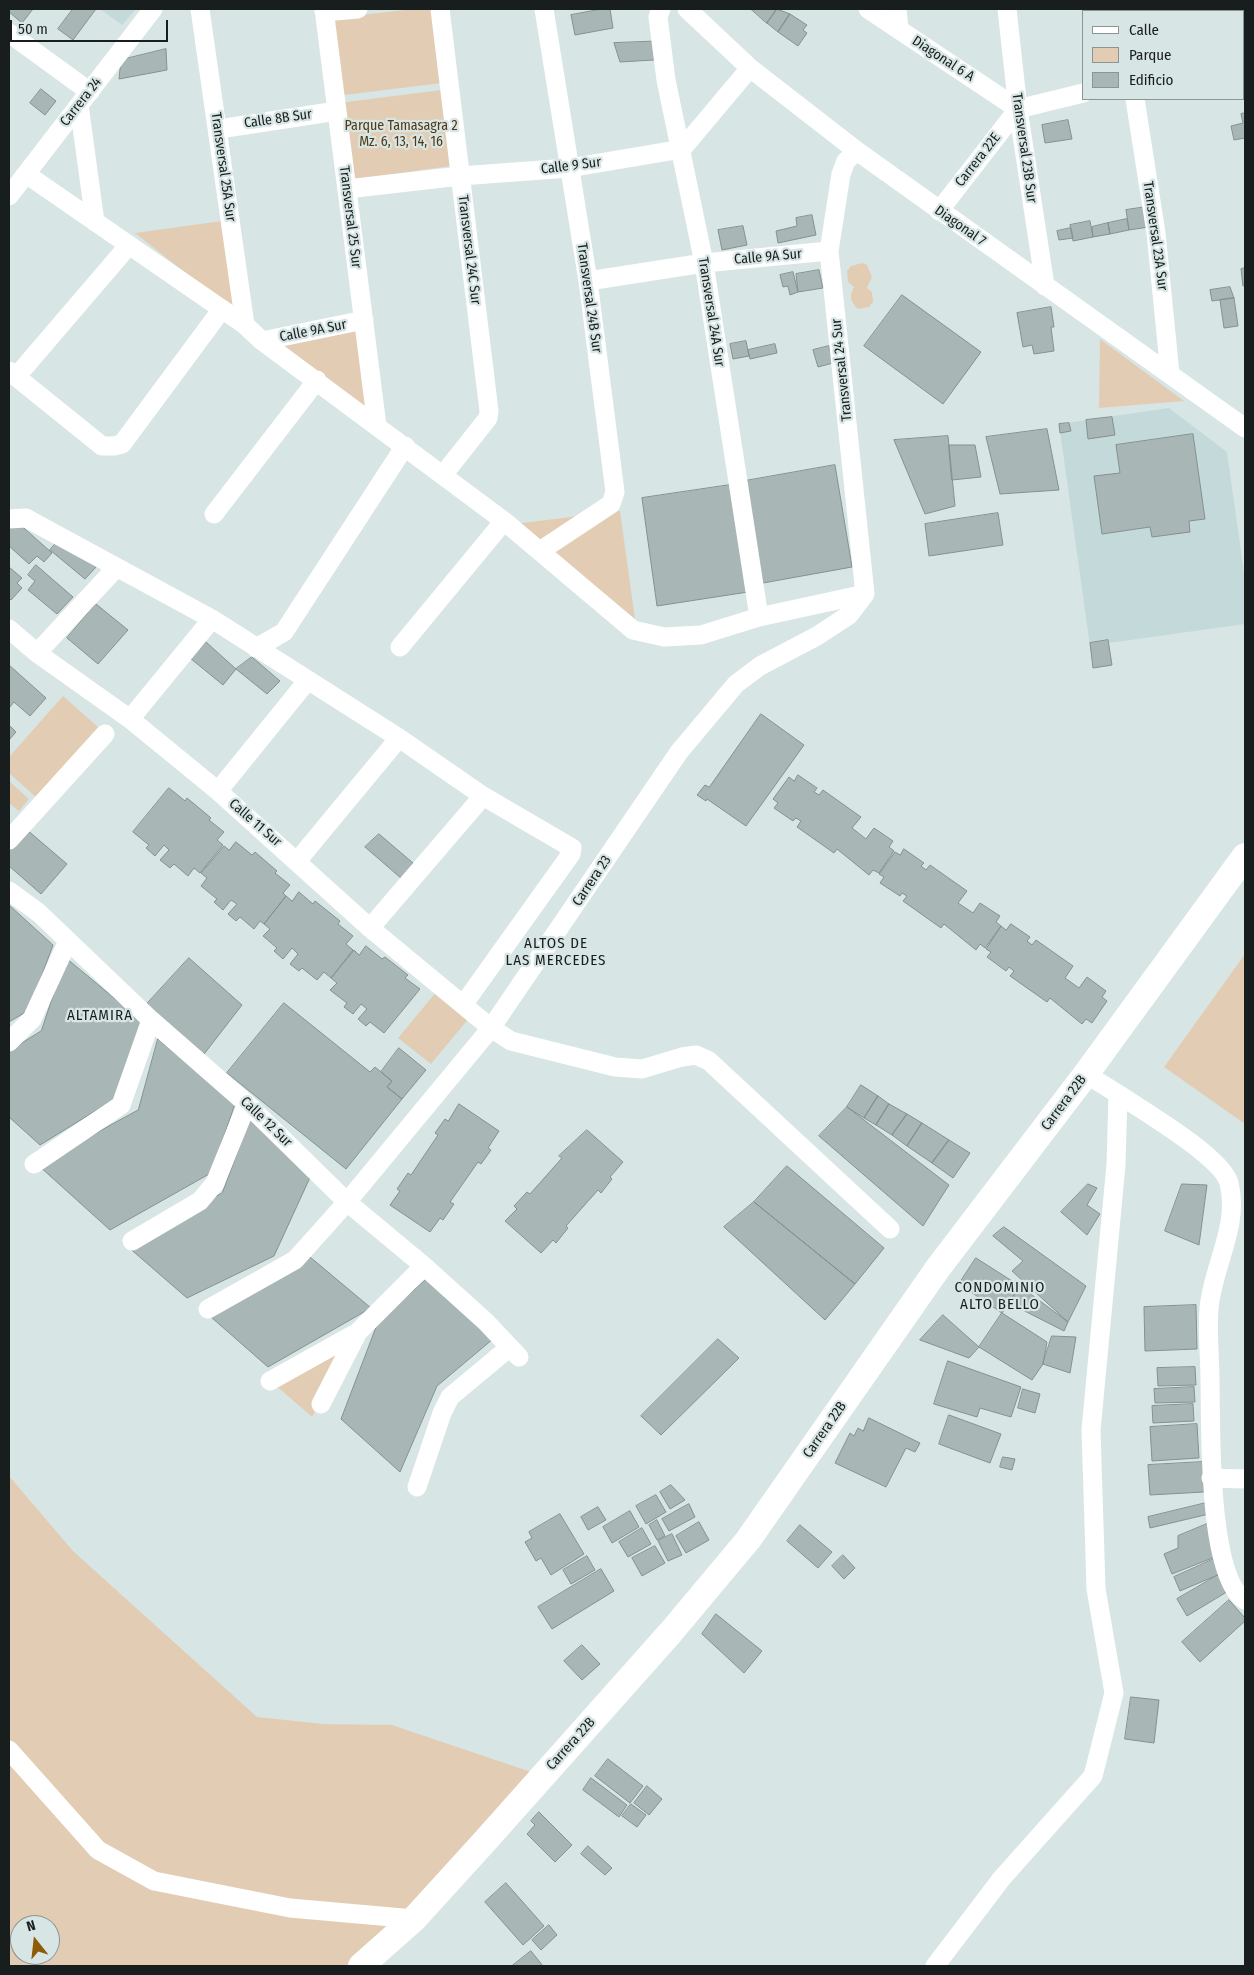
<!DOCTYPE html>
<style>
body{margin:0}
#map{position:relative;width:1254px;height:1975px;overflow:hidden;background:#d8e5e5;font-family:"Fira Sans Condensed",sans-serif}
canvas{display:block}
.frame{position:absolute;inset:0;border:10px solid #181d1d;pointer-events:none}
.legend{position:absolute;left:1082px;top:10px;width:162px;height:90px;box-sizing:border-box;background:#d8e5e5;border:1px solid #8b9595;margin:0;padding:6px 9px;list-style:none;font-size:15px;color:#181d1d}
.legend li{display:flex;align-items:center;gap:10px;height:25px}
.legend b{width:25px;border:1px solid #8b9595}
.north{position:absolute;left:10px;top:1915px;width:50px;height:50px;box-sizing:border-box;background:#d8e5e5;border:1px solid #8b9595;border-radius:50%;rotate:344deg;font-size:14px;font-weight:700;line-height:20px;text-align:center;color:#181d1d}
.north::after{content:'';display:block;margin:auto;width:18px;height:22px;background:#8e5c08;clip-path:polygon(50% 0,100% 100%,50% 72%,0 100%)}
.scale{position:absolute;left:10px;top:20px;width:158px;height:22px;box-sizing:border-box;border:2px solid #181d1d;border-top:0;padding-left:6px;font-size:15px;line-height:18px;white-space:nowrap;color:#181d1d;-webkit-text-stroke:4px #d8e5e5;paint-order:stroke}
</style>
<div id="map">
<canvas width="1254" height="1975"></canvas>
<div class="frame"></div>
<ul class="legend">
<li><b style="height:6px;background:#fff"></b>Calle</li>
<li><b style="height:14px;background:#e2cdb4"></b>Parque</li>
<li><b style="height:14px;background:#a9b6b6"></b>Edificio</li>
</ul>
<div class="north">N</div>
<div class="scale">50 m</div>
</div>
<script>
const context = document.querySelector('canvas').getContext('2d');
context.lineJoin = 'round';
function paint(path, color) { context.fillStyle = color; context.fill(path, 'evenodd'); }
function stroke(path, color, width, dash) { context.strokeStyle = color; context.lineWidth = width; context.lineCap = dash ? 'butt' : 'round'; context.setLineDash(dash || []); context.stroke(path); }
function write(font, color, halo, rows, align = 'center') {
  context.font = font + ' "Fira Sans Condensed",sans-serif'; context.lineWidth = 4.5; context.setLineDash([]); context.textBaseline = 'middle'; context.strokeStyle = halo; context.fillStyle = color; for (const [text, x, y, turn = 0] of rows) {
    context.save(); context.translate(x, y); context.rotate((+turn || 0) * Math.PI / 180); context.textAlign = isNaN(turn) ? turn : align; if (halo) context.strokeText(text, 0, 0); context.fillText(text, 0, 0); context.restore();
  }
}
paint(new Path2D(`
 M100,9H136L122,25Z
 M1169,408L1227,452L1245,580V624L1109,643L1112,666L1093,668L1059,424Z`), '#c4dada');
paint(new Path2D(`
 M414,9H433L442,83L344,95L334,18Z
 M441,90L451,166L349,180L339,103Z
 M222,221L235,312L135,233Z
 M862,263L867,265L872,277L867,288L872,292L873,302L869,307L858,309C850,301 849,297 854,287L848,282L847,271L851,266Z
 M357,327L366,411L271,343Z
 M1100,339L1184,401L1099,408Z
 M620,511L635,619L514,524Z
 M63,696L99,728L37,798L9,773V757Z
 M9,781L29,799L19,811L9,803Z
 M1245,954V1124L1164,1067Z
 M437,991L470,1017L431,1064L398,1038Z
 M353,1337L312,1417L273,1383Z
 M9,1476L73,1551L257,1717L323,1724L392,1725L543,1776L361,1966H9ZM20,1925H50V1955H20Z`), '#e2cdb4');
const building = new Path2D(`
 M9,9H33L22,23L9,12Z
 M73,9H96L73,40L58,29Z
 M602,9H610L613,28L575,35L571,15Z
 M751,9H777L767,23Z
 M777,9L790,14L778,32L767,23Z
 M790,14L807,25L803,30L807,33L798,46L778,32Z
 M667,41L670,59L620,62L614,43Z
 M166,49L167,70L119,79L121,60Z
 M41,89L56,101L45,115L30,103Z
 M1245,113V138L1234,140L1231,126L1243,123L1241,114Z
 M1068,120L1072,139L1045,143L1042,125Z
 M1146,207L1149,227L1129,230L1126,210Z
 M812,215L816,235L778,243L776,231L797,226L796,218Z
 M1127,219L1129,230L1110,234L1108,223Z
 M1090,221L1093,237L1073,241L1070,225Z
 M1108,223L1110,234L1093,237L1092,227Z
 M743,226L747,245L722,250L718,230Z
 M1071,228L1073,238L1059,240L1057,231Z
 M1245,268V285L1243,286L1241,269Z
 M819,270L823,288L798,292L796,274Z
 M793,272L798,292L790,295L788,286L783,287L780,275Z
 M1230,287L1234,298L1212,301L1210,290Z
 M902,295L981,352L943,404L864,346Z
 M1234,298L1238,326L1224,328L1220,300Z
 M1051,307L1054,327H1051L1054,351L1034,354L1032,345L1023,347L1017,313Z
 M746,341L749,356L733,359L730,344Z
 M775,344L777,353L750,359L748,350Z
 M829,346L833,363L818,367L813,350Z
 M1112,417L1115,435L1088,439L1086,420Z
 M1069,423L1071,431L1060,433L1059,424Z
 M1047,429L1059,490L1000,494L986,437Z
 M1193,434L1205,519L1189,521L1190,532L1152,537L1150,527L1102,534L1094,476L1120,473L1116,445Z
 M948,436L955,506L925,514L894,440Z
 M949,445H975L981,477L952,480Z
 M835,465L852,567L763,583L745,481Z
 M730,485L748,592L657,606L642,498Z
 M998,513L1003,545L929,556L925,524Z
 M16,521L52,553L44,562L37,556L29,564L9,546V530Z
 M58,541L97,566L85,579L50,550Z
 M36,565L73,597L57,614L28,590L35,581L28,575Z
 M9,567L22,578L17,583L22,588L11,600L9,598Z
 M96,604L128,630L98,664L67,638Z
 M1108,640L1112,665L1093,668L1090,643Z
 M206,642L236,669L223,685L190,658Z
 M252,657L280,681L267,694L236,669Z
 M9,665L46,698L30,716L14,702L9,708Z
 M761,714L804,745L746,826L707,799L706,801L697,795L705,785L709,787Z
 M9,725L16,732L9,740Z
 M798,775L817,788L814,792L819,795L823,790L861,817L852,828L866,839L874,828L893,841L889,847L894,851L879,873L873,870L869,875L837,849L834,853L797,827L801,821L796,818L793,821L774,808L778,803L773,799L789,777L794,781Z
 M169,788L185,801L187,798L211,818L209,820L224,832L217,840L223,845L200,873L194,868L188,876L174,864L170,868L160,860L169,850L164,845L155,856L146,848L149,845L133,832Z
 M26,829L67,864L41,894L9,866V848Z
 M379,834L413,863L402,879L365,847Z
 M236,842L252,855L255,852L277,871L275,873L290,885L283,893L286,896L264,924L260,921L254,929L240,917L236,921L228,914L237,904L231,900L223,910L214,902L217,899L201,886L207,878L201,873L224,846L229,850Z
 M904,849L924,863L921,866L926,870L930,865L967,891L958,903L973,913L980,903L1000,916L996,922L1001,926L985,948L980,944L976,950L944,924L941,928L903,901L907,896L902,893L900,896L880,883L884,877L879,874L895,852L900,855Z
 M299,892L313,904L315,901L340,921L338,924L353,936L346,944L353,950L331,978L324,972L317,980L302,968L299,971L290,964L298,954L292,948L283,959L274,951L277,948L263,936L270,929L264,924L286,896L292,901Z
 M9,905L53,945L29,1010L9,1022Z
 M1011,924L1030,937L1027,941L1032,945L1036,940L1073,966L1065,978L1079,988L1087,977L1106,991L1102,997L1107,1001L1092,1023L1086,1019L1082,1024L1050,998L1047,1002L1010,976L1014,971L1009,967L1006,971L987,957L991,952L986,949L1001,926L1006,930Z
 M366,946L382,959L385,957L408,975L405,978L420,989L384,1033L370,1022L366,1026L358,1019L367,1009L361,1004L353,1014L344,1007L347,1003L330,990L337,983L331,978L354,950L359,955Z
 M66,958L143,1022L118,1097L40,1145L9,1117V1051L41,1031Z
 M189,958L242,1005L201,1058L145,1006Z
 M284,1003L370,1072L375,1067L392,1081L387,1087L402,1099L346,1169L227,1073Z
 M158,1039L235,1104L211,1173L110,1230L38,1165L138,1110Z
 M399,1048L426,1070L402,1099L387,1087L392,1081L381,1072Z
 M861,1085L878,1096L864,1118L847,1107Z
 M878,1096L889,1104L876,1125L864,1118Z
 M459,1104L499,1131L488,1148L491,1150L481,1164L478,1162L450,1202L454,1204L443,1220L440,1218L430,1232L390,1205L400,1191L397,1189L408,1173L411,1175L438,1135L435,1133L445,1119L448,1121Z
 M889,1104L907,1114L892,1135L876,1125Z
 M847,1107L949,1185L923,1226L819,1136Z
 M907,1114L922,1123L907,1146L892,1135Z
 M251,1117L313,1171L274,1256L187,1298L127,1246L222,1193Z
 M922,1123L949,1140L932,1163L907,1146Z
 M587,1130L623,1162L610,1177L612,1179L601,1193L598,1190L566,1226L568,1228L556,1243L553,1240L541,1253L505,1221L517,1209L514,1206L527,1192L530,1194L562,1158L559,1156Z
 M949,1140L970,1153L953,1178L932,1163Z
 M787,1166L884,1248L855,1284L754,1202Z
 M1088,1184L1097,1188L1087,1205L1100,1214L1087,1235L1061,1212Z
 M1182,1184L1207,1185L1199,1245L1165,1231Z
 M754,1202L855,1284L825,1320L724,1227Z
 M1004,1227L1086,1286L1068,1322L1012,1271L1023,1261L993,1236Z
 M310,1257L371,1308L268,1367L211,1317Z
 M976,1258L1020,1286L1002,1313L959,1284Z
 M427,1279L493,1339L437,1386L400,1472L341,1419L378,1322Z
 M1020,1286L1068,1322L1064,1331L1009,1303Z
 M1196,1305L1197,1349L1145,1351L1144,1307Z
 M1002,1313L1047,1342L1043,1364L1032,1380L979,1347Z
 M943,1315L979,1347L969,1358L920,1340Z
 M1052,1336L1076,1337L1070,1373L1043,1364Z
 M718,1339L739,1358L661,1435L641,1416Z
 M948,1361L1021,1387L1011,1417L980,1408L977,1417L934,1404Z
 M1195,1367L1196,1385L1158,1386L1157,1368Z
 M1194,1387L1195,1402L1155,1403L1154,1389Z
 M1023,1389L1040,1394L1035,1413L1018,1408Z
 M1193,1404L1194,1421L1153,1423L1152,1406Z
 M949,1415L1001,1434L990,1463L939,1444Z
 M869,1418L920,1443L915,1452L906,1448L886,1487L835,1463L850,1433L854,1436L858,1428L863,1431Z
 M1197,1424L1199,1458L1152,1461L1150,1427Z
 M1003,1457L1015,1459L1012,1470L1000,1467Z
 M1203,1462L1204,1492L1150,1495L1148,1465Z
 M671,1485L685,1500L670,1509L660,1492Z
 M656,1495L666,1512L646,1524L636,1506Z
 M1206,1503L1209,1514L1150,1528L1148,1517Z
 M689,1504L695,1517L669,1531L662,1519Z
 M598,1507L606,1520L588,1530L581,1517Z
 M630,1511L639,1527L612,1543L603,1527Z
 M560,1514L584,1554L551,1575L541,1558L536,1561L525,1542L532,1538L529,1532Z
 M657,1520L665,1536L657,1540L649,1525Z
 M699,1522L709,1540L686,1553L676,1536Z
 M1207,1524L1220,1555L1172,1574L1164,1554L1178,1548V1536Z
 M800,1525L832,1552L818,1568L787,1541Z
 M642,1528L651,1544L628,1557L619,1542Z
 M672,1534L682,1555L668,1561L658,1541Z
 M655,1546L665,1563L642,1576L632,1558Z
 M843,1555L855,1568L844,1579L832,1566Z
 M587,1556L595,1570L571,1584L563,1570Z
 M1214,1559L1220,1574L1180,1591L1174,1577Z
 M601,1569L614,1591L552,1629L538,1607Z
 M1220,1574L1230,1590L1187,1616L1177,1599Z
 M1229,1600L1245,1618V1621L1200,1662L1182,1642Z
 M716,1614L762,1651L744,1673L702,1634Z
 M582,1645L600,1664L582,1680L564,1661Z
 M1131,1697L1159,1700L1154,1743L1125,1739Z
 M608,1759L643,1786L630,1803L595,1776Z
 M591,1778L627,1805L619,1817L583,1790Z
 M647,1786L662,1799L649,1815L634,1803Z
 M631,1804L646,1815L637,1827L622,1816Z
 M539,1812L572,1845L555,1862L527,1834L535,1825L531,1821Z
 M588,1846L612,1868L605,1875L581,1854Z
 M506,1883L544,1926L523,1945L485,1902Z
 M549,1925L557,1935L541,1950L532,1940Z
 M531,1951L543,1966H512Z`);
paint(building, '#a9b6b6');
stroke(building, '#859191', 1);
stroke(new Path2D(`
 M200,9L245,325
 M324,9L377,426
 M440,9L489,411L488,418L443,475
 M661,9L658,17L666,80L704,263L759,617
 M687,9L750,68L857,151L1245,428
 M868,9L1018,109
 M897,9L899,30
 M1007,9L1018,109L1045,286
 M1126,9V11
 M324,12L358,9
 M9,33L90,92
 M1243,62H1245
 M1135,99L1156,233L1170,374
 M79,105L95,222
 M1018,109L1083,93
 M219,129L337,111
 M682,149L750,68
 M857,151L846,161L841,174L829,251L865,594
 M26,174L245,325L262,341L504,521L633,630L664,637L701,635L759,617L865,594
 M347,189L460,176L569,168L682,149
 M9,196L153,9
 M939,211L1018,109
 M588,281L704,263L829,251
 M262,341L364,320
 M9,371L102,446H114L122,444L222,309
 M16,377L129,245
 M214,514L317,380
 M9,519L26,518L212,619L399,738L483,796L572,848L571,854L463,1005
 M540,551L611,504L615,492L588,281L544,9
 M9,629L37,653L130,719L218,791L370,928L491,1028L511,1041L615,1067L642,1069L682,1057L696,1055L709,1061L890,1229
 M400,647L504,521
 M256,648L284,632L405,446
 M37,653L116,568
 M130,719L212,619
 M218,791L308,680
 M9,840L105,734
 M298,860L399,738
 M9,891L39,913L151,1020L247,1104L347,1202L424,1266L486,1322L519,1357
 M370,928L483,796
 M9,1042L32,1019L68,941
 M1118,1094C1142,1110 1222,1157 1229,1183C1240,1226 1212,1268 1209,1309C1207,1333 1210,1357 1210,1381C1211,1424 1207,1577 1245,1600
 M34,1164L121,1105L151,1020
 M132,1241L200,1201L215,1183L247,1104
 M208,1309L295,1260L347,1202L491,1028L679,752L736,684L760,666L817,636L849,615L865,594
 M270,1381L358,1332L424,1266
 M321,1404L358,1332
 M1211,1478L1245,1479
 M417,1487L442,1413L450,1397L510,1347
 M9,1750L98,1850L154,1881L290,1908L414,1919
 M935,1966L1002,1878L1093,1776L1114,1693L1096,1589L1091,1430L1116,1165L1118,1094L1086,1074`), '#fff', 19);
stroke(new Path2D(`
 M361,1966L414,1919L485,1841L671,1632L748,1540L938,1268L1086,1074L1245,856`), '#fff', 26);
write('14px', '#181d1d', '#d8e5e5', [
 ["Diagonal 6 A",943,59,33],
 ["Carrera 24",81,102,-52],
 ["Calle 8B Sur",278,119,-8],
 ["Transversal 23B Sur",1024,148,82],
 ["Carrera 22E",978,160,-52],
 ["Calle 9 Sur",571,166,-7],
 ["Transversal 25A Sur",223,167,82],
 ["Transversal 25 Sur",350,217,83],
 ["Diagonal 7",960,226,35],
 ["Transversal 23A Sur",1155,236,82],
 ["Transversal 24C Sur",469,250,83],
 ["Calle 9A Sur",768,257,-5],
 ["Transversal 24B Sur",589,298,82],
 ["Transversal 24A Sur",711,312,81],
 ["Calle 9A Sur",313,331,-11],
 ["Transversal 24 Sur",842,370,-96],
 ["Calle 11 Sur",255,823,41],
 ["Carrera 23",592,881,-56],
 ["Carrera 22B",1064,1103,-53],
 ["Calle 12 Sur",266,1122,44],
 ["Carrera 22B",825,1430,-55],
 ["Carrera 22B",571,1744,-48]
]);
write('14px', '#533811', '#d8e5e5', [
 ["Parque Tamasagra 2",401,126],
 ["Mz. 6, 13, 14, 16",401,142]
]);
context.letterSpacing = '1px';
write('15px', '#181d1d', '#d8e5e5', [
 ["ALTOS DE",556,944],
 ["LAS MERCEDES",556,961],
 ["ALTAMIRA",100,1016],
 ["CONDOMINIO",1000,1288],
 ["ALTO BELLO",1000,1305]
]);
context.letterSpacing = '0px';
</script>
